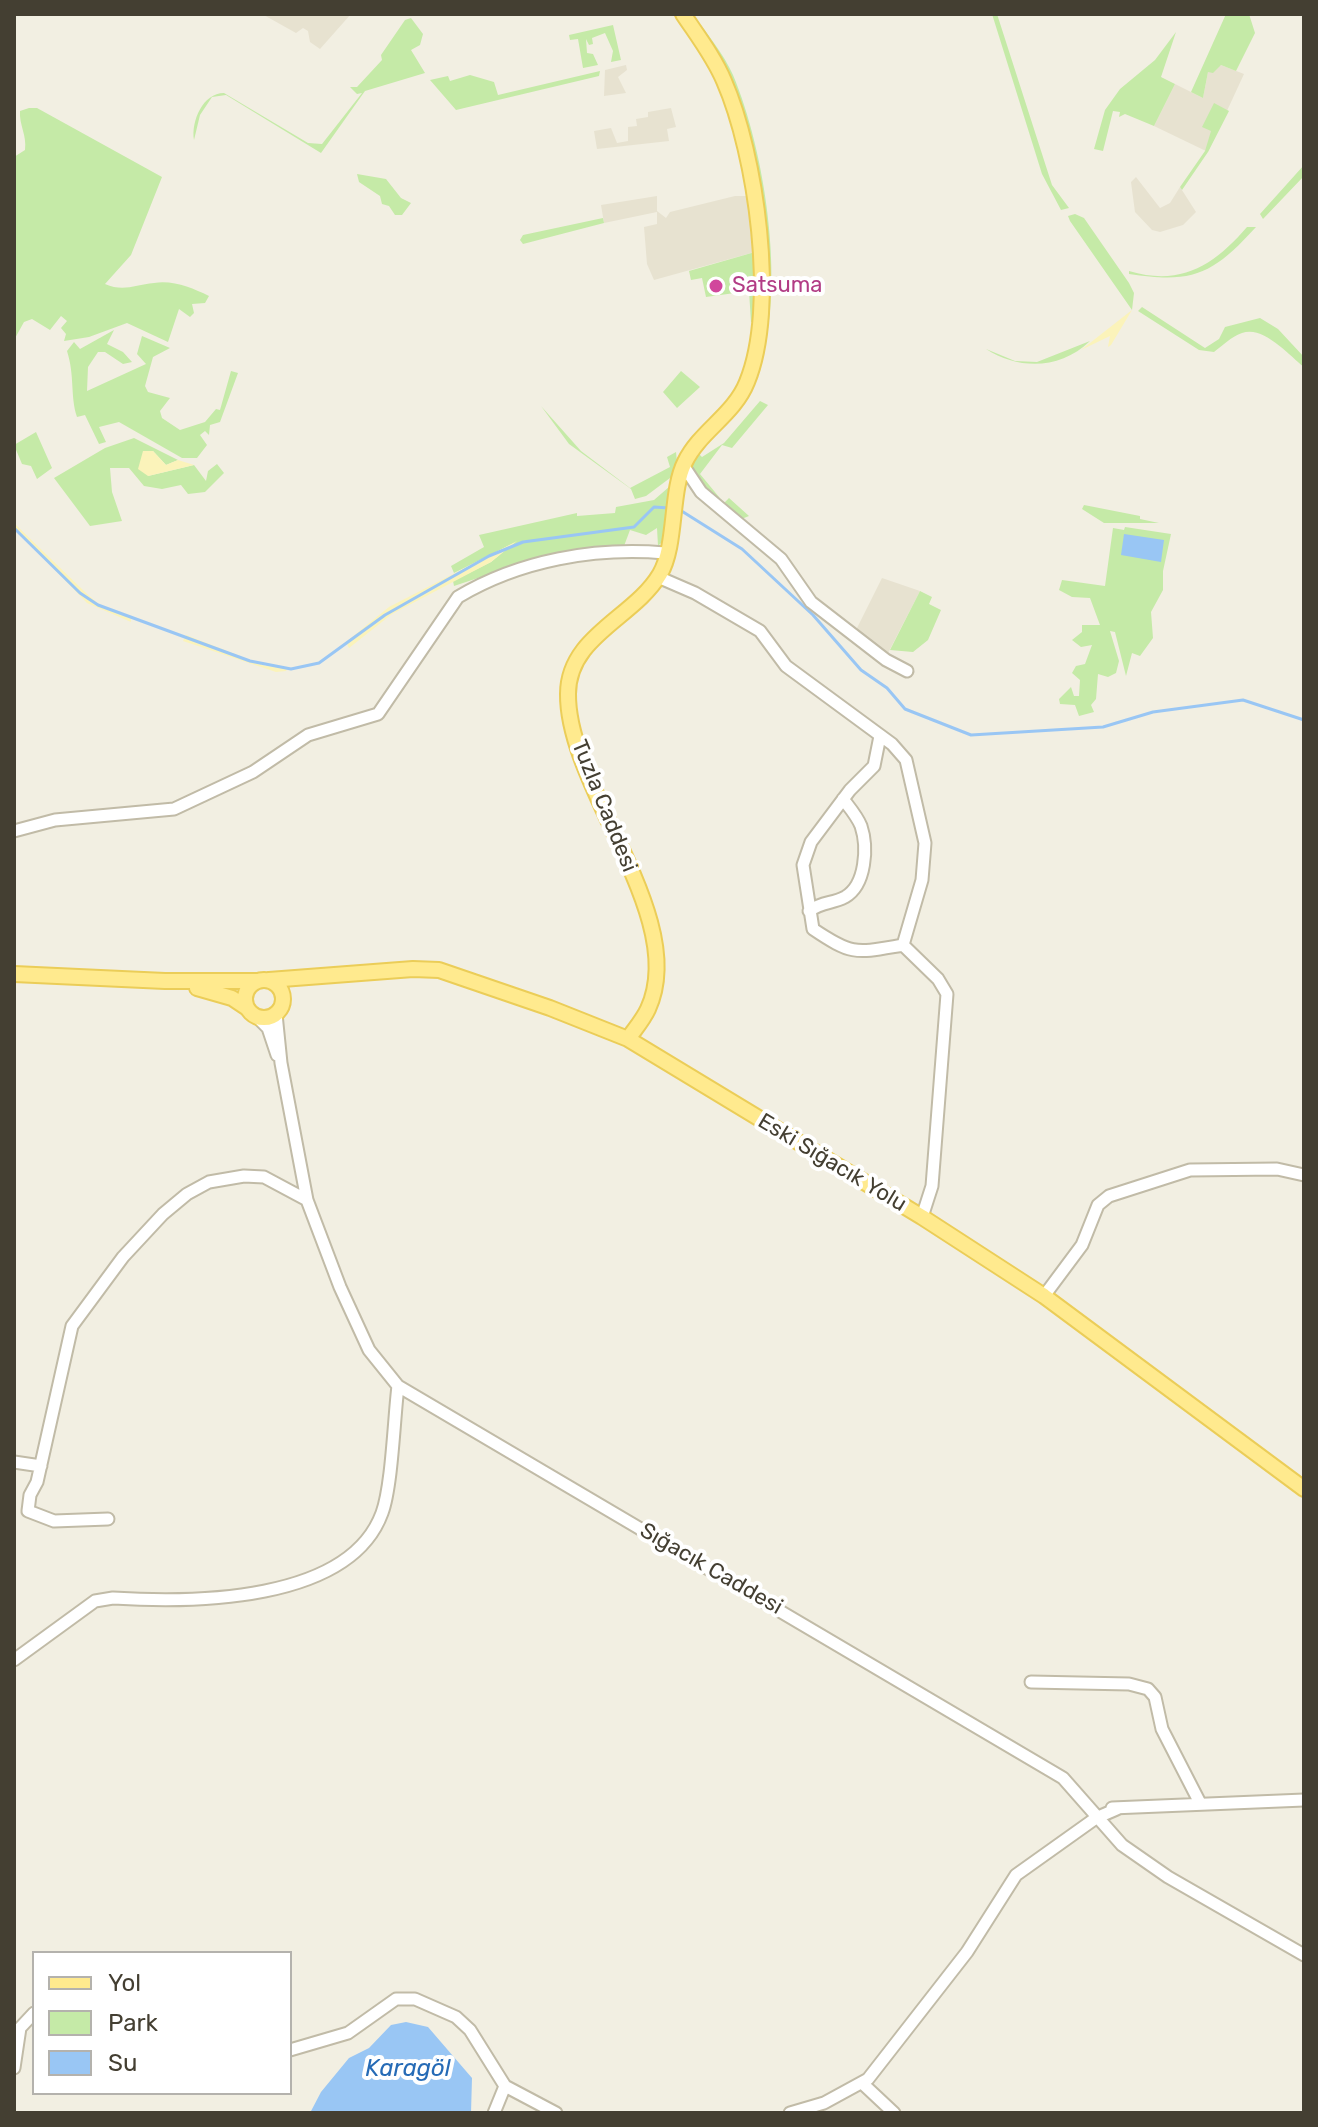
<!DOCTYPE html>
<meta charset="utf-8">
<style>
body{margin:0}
#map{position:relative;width:1318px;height:2127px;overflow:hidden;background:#f2efe2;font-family:Rubik,sans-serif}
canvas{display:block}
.frame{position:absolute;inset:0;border:16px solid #443f32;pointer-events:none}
.legend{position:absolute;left:32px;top:1951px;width:260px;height:144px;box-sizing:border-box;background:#fff;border:2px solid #b4b2ad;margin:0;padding:10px 14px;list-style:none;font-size:24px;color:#443f32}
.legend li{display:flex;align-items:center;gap:16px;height:40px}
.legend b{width:40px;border:2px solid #b4b2ad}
</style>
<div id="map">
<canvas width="1318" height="2127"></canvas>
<div class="frame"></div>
<ul class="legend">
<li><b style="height:10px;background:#ffea8e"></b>Yol</li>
<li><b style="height:22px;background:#c5eaa7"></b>Park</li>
<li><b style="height:22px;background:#99c6f4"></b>Su</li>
</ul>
</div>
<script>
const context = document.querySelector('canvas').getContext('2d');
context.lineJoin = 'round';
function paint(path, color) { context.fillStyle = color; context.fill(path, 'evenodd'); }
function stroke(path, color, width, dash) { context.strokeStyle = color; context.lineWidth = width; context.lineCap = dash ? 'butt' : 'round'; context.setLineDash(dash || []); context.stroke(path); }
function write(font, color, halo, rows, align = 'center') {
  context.font = font + ' Rubik,sans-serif'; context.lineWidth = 8; context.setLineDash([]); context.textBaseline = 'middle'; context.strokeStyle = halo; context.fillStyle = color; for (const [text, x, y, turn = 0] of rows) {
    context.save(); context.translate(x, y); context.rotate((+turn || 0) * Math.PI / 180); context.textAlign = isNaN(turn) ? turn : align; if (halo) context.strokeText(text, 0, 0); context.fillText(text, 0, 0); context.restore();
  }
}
paint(new Path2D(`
 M262,14H351L320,49L310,42L308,31L303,28L296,33Z
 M626,65L627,70L618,77L626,93L604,96L605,70Z
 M1221,65L1244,74L1208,152L1154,126L1175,84L1203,98L1208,72Z
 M671,108L676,127L667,129L669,141L597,149L594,131L611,128L617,143L628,141V127L637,126L636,119L648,117V112Z
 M1136,177L1160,208L1170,203L1180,187L1196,212L1183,225L1160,232L1152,230L1135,212L1131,182Z
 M657,196V211L666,218L670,212L735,196H750L755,252L654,280L647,264L644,227L657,224V212L604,223L601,205Z
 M882,578L920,591L887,655L855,632Z`), '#e7e2d0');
paint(new Path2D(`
 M688,14H693C706,33 724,54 733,75C765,151 785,283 761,362H758L762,202L749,132L729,74Z
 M992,14H997L1052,185L1069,208L1061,210L1042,174Z
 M1226,14H1249L1255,33L1236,71L1221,65L1213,73L1208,72L1203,98L1191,92Z
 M411,18L423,34L420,45L411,50L425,73L365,91L321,153L226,95L212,97L200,115L194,140C191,121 203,93 224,93L308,143L322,144L362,93L357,94L350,87H357L382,60L381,55L405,20Z
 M613,25L621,60L611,62L613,51L605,33L592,38L593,44L589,45L586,39L587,53L593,54L598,65L583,68L578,39L570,40L569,35Z
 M1176,32L1161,77L1175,84L1154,126L1125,114L1119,117L1120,112L1113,111L1103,151L1094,149L1105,110L1120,89L1155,60Z
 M600,71L599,76L456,110L430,80L448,76L450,81L470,75L494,82L498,95Z
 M1214,103L1229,111L1208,152L1182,190L1180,187L1205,151L1211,131L1202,127Z
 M29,108H37L162,177L131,255L105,284C123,292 135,285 154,283C174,280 192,288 209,296L205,303L192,304L194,313L190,317L179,309L168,342L127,323L89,337L64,341L66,334L61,328L67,321L61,316L50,330L32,319L24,322L14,340V157L25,150C27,135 19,125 20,111Z
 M1304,165V176L1263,219L1260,214Z
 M357,174L386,179L401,198L411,203L402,215H395L389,206L382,204L380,196L359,182Z
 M1075,214L1084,218L1129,283L1134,293L1132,310L1070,221L1068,216Z
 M603,218L604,223L523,244L520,240L523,235Z
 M1247,227H1256C1213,274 1194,284 1129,274V271C1182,287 1215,264 1247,227Z
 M755,252L753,308L756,322H751L749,291L706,297L702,278L691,280L689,271Z
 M1142,307L1205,348L1219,339L1225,327L1260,318L1278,329L1304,357V367C1289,355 1263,325 1242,333C1232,336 1222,346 1214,352L1199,350L1138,311Z
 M114,330L107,344L123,352L132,362L123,364L105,352H98L88,367L87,391L146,364L137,354L142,336L170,348L153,357L145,386L148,392L170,398L160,411L162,418L180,430L205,422L216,409L220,410L231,371L238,373L220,422L210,425L209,435L205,431L200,435L207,445L197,458H182L119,422L99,427L106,442L99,444L85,415L77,417C70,396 75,376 67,351L74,342L80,349Z
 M1090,341C1060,370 1019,370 986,349L1015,361L1037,362Z
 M681,371L700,387L677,408L663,392Z
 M760,401L768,405L732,448L722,445L700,474L724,503L729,498L749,516L739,520L705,491L689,460L695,450L702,457L724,443Z
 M541,406L581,451L630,488L670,467L667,457L676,452L678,472L646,496L635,499L631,489L569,444Z
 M36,432L52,468L37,479L31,466L22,464L14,445Z
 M134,438L178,460L166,465L153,451L148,476L194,465L206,481L208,471L217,464L224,473L205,492L188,494L181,485L162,489L144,486L129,468H110L112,492L122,521L90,526L54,478L105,448Z
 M677,480L667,537L658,546L657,528L646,535L630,530L624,546L569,553L514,566L454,586L453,581L491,562L514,543L454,573L451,566L484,547L479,535L577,513V516L615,513L616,507L654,500Z
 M1084,505L1140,516V519L1159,523H1104L1082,509Z
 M1125,527L1171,534L1163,571V590L1151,612L1153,638L1140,656L1132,653L1126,676L1115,632L1110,631L1119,661L1116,673L1108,677L1098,674L1096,699L1091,705L1094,712L1079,716L1075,705L1060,704L1059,699L1071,687L1074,696H1079L1080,680L1072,673L1076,666L1085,664L1092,645L1081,647L1072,640L1082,632V625H1100L1090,598L1072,597L1059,590L1062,580L1105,586L1113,528L1124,530Z
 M920,591L932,597L929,604L941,610L928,640L913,652L890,650Z`), '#c5eaa7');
paint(new Path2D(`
 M1132,310L1111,345L1108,347L1110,336L1081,350Z
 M143,451H153L166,465L178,460L194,465L148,476L138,469Z
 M14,523L86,593L101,606L131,617V622L87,603L14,528Z
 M517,541L491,562L392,614L349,648L346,642L389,607Z
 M186,635L266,666L288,667L286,671L276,672L183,641Z`), '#fbf3ba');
paint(new Path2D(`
 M1124,534L1164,540L1161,562L1121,555Z
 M406,2022L428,2027L472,2078L471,2113H310L321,2092L349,2058L369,2048L391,2025Z`), '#99c6f4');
stroke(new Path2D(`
 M680,510L742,549L813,615L861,670L887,688L905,709L971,735L1103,727L1153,712L1243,700L1304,720
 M14,528L80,593L98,605L250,661L291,669L319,663L385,615L489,556L523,542L634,527L654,507L669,508`), '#99c6f4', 3);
const minor = new Path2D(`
 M683,465L701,492L781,559L811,602L886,660L907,671
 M658,577L695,593L760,631L786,666L892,744L906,760L925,843L922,880L903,945L938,979L947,994L932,1186L922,1217
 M880,736L874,766L850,790L811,842L803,865L813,929C853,956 856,953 903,945
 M14,831L55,820L174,809L253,772L308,735L378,714L458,597C520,560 595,547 665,553
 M809,911C823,901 832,904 845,897C866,885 868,847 861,826C857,816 849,807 843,799
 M276,1014L281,1063L307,1200L340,1287L369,1350L398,1386L1063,1778L1122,1845L1168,1877L1304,1955
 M257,1017L268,1028L277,1055
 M1044,1296L1082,1245L1098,1205L1109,1196L1190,1170L1277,1169L1304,1175
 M14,1462L41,1466
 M108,1519L54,1521L28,1511L30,1495L37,1482L72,1326L123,1257L163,1214L187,1194L209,1182L244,1176L264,1177L307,1200
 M14,1660L95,1601L113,1598C191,1603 349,1603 382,1513C392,1486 394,1418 398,1386
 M1031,1682L1129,1684L1148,1689L1155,1697L1162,1729L1200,1803
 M1112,1808L1304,1800
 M290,2050L348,2033L396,1999H415L456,2017L470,2030L505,2086
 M14,2068L20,2028L34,2013
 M862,2083L894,2113
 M494,2113L505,2086L556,2113
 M790,2113L824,2103L868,2079L967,1952L1016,1875L1096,1818L1119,1808`);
const major = new Path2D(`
 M14,974L165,981H257
 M245 999a19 19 0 1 1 38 0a19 19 0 1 1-38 0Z
 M269,980L413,969L439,970L550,1008L628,1039L922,1217L1044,1296L1304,1489
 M197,988L232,998L247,1008
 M628,1039C634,1030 643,1020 648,1009C690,918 567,788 568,694C568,636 634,618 660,574C677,545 670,491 685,462C700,431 734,415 747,382C778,307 756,154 724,81C714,57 697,35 683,14`);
stroke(minor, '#c1bba7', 15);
stroke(major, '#ebcd58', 18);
stroke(minor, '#fff', 11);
stroke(major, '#ffea8e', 14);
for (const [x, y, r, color] of [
 [716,286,8,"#d1479c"]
]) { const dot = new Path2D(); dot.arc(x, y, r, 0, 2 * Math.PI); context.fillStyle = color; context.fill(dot); stroke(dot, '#fff', 3); }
write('22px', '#b23c85', '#fff', [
 ["Satsuma",732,286]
], 'left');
write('22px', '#443f32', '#fff', [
 ["Tuzla Caddesi",604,806,68],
 ["Eski Sığacık Yolu",832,1163,31],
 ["Sığacık Caddesi",711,1569,30]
]);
write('italic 24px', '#266bb6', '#fff', [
 ["Karagöl",408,2069]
]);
</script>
